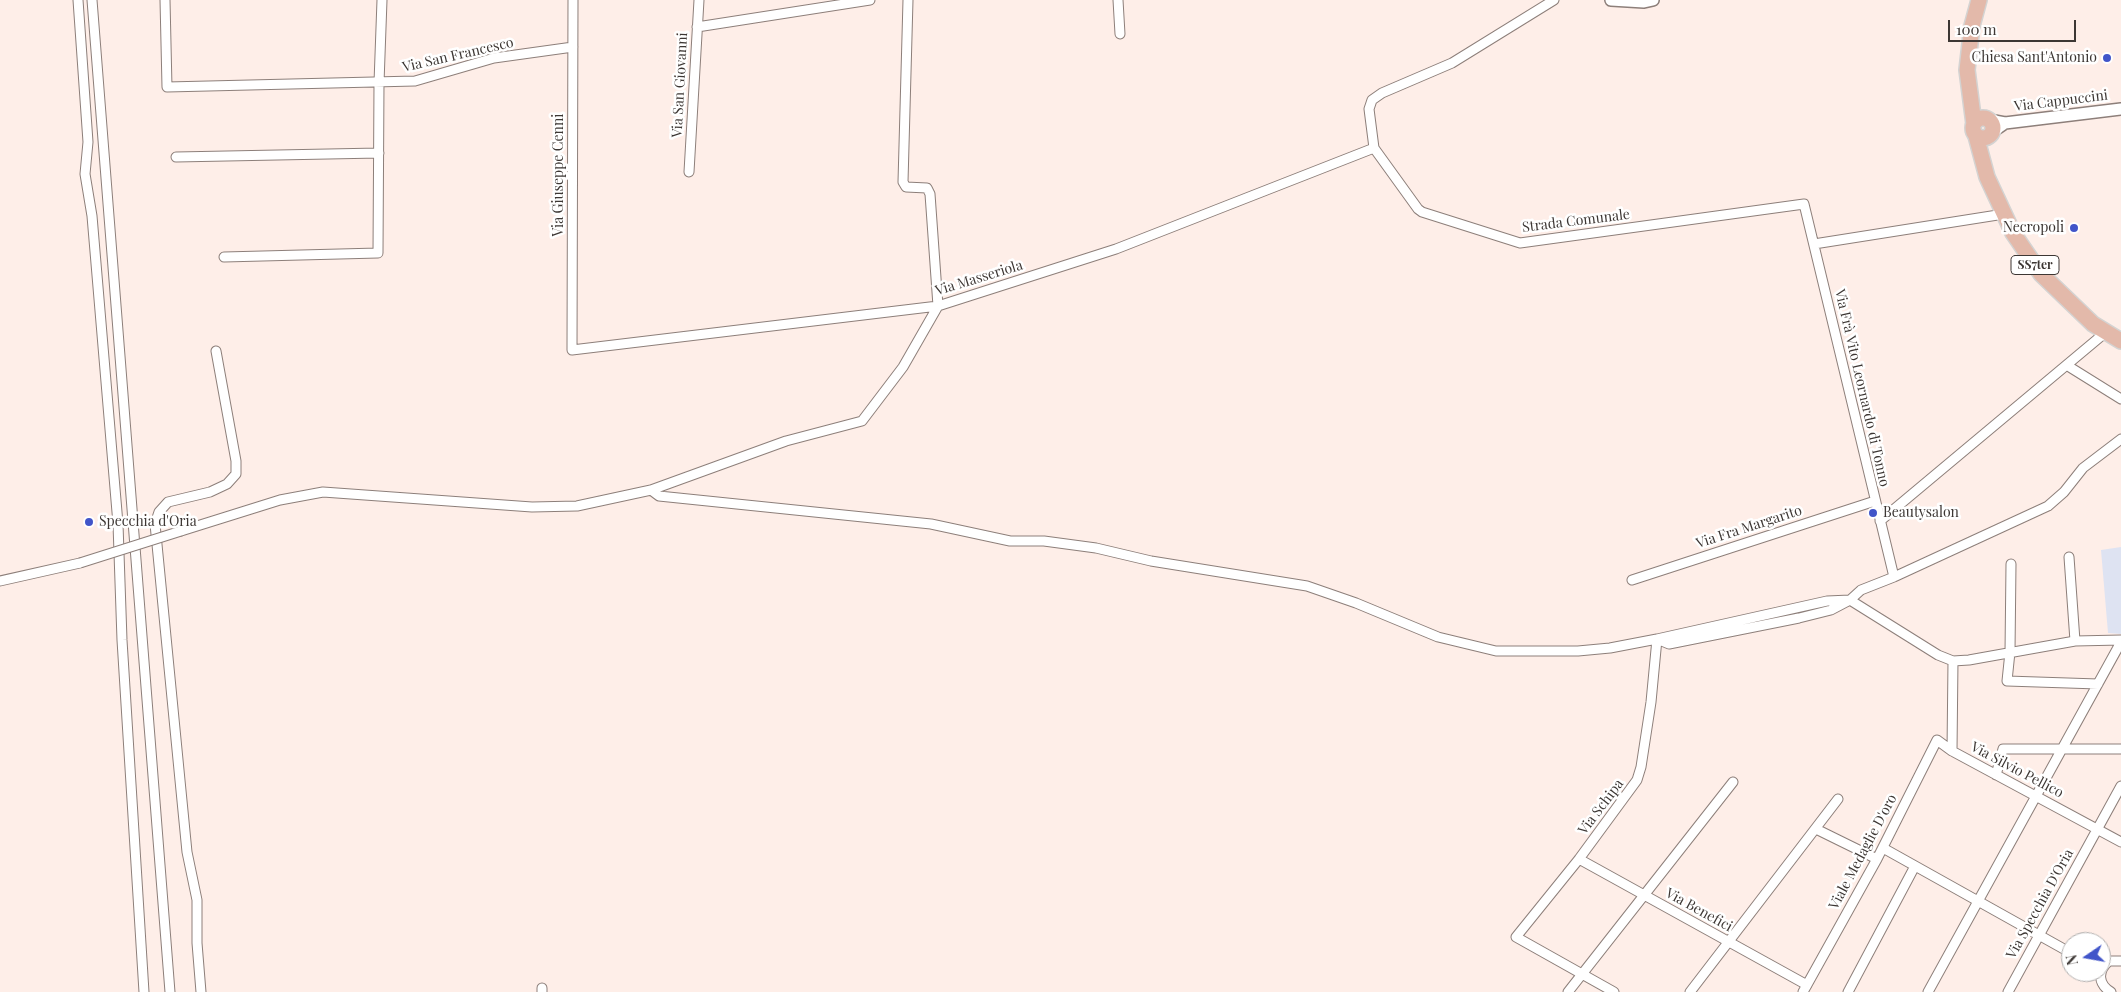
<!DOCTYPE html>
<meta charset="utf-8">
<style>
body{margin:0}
#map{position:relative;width:2121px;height:992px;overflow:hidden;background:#feeee8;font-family:"Playfair Display",serif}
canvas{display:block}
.north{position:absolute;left:2061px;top:932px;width:50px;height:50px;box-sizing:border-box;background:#fff;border:1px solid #b1afae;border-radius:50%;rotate:258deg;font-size:14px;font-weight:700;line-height:20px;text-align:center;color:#3d3734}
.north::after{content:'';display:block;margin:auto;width:18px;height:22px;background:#4155c9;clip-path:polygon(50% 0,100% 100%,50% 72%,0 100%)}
.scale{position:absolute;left:1948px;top:20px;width:128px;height:22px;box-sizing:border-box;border:2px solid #3d3734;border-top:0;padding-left:6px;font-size:15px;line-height:18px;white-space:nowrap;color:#3d3734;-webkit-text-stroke:4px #fff;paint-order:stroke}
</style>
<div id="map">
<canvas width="2121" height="992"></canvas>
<div class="north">N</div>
<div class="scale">100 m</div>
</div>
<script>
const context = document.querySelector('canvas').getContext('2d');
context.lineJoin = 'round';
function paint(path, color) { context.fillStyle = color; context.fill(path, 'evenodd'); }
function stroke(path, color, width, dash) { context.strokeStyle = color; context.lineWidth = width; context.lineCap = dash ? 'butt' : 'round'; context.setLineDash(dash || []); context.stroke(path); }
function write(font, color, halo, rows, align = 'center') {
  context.font = font + ' "Playfair Display",serif'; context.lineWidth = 5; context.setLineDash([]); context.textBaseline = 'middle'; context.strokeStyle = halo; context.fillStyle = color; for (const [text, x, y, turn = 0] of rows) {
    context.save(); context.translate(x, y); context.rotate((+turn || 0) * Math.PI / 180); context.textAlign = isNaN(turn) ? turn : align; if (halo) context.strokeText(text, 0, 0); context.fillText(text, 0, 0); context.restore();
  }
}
paint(new Path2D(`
 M2121,547V634L2108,633L2101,550Z`), '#dee3f2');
const minor = new Path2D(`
 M78,0L88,142L85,174L92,216L118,524L122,640L144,992
 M92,0L170,992
 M165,0L167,87L415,81L494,58L573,47
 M573,0L572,350L938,306L1116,249L1374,148
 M1118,0L1120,34
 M1554,0L1452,63L1382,93L1372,100L1369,109L1374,148L1418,209L1422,212L1520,243L1804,204L1894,577
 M697,27L870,0
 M176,157L379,153
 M689,172L699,0
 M1814,244L2004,214
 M224,257L378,253L379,83L382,0
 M2068,366L2121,399
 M2121,439L2083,468L2064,492L2048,506L1894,577L1861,590L1850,600L1831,610L1799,618L1669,644L1657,639L1827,601L1850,600L1938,655L1953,661L1969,660L2075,641L2121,640
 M651,490L659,496L931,524L1010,541H1044L1096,548L1151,561L1307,586L1356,603L1438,637L1496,651H1578L1610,648L1657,639L1651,702L1641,767L1637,780L1579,859L1516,937L1614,992
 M1880,521L2106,332
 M181,531L280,500L323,492L532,507L577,506L651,490L786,441L862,421L903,367L938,306L930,194L927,188L906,187L903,182L908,0
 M2069,557L2075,641
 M2011,564L2010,652L2007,681L2098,684
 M1632,580L1875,501
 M0,581L80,563
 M1953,661L1952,751L2121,842
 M1996,775L2003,749H2121
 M1816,829L1877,859
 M1883,848L2071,953
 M1579,859L1807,985
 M542,988V992
 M201,992L197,943V900L187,852L155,524L159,512L168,502L210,492L227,484L236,474V461L216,351
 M1568,992L1733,782
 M1690,992L1838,799
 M1803,992L1877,859L1937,740L1952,751
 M1848,992L1915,866
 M1928,992L2121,642
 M2008,992L2121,786
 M2111,992C2098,984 2097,971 2109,961H2121`);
const tertiary = new Path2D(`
 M1611,0L1644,2L1653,0
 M1989,120L2005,123L2121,109
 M1992,132L2005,123`);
const primary = new Path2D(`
 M1973 128a10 10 0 1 1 20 0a10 10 0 1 1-20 0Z
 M1974,124L1967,70L1972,26L1979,0
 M1976,136L1987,177L2013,233L2041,274L2093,324L2121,341`);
stroke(minor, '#8d7f7a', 11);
stroke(tertiary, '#8d7f7a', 14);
stroke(primary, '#d4d3d2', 18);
stroke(minor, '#fff', 9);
stroke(tertiary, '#fff', 11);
stroke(primary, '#e3b9aa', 15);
const minorBridge = new Path2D(`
 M80,563L181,531`);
stroke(minorBridge, '#8d7f7a', 11, []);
stroke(minorBridge, '#fff', 9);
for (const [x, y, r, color] of [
 [2107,58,5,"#4155c9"],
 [2074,228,5,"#4155c9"],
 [1873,513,5,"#4155c9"],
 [89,522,5,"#4155c9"]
]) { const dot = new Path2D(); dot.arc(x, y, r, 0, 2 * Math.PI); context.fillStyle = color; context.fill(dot); stroke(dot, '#fff', 2); }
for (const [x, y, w] of [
 [2035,265,48]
]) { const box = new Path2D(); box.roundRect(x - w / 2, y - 9.5, w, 19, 4); context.fillStyle = '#fff'; context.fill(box); stroke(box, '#3d3734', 1); }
write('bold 12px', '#3d3734', null, [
 ["SS7ter",2035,265]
]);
write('14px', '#3d3734', '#fff', [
 ["Via San Francesco",458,55,-13],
 ["Via San Giovanni",680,85,-87],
 ["Via Cappuccini",2061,101,-7],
 ["Via Giuseppe Cenni",559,175,-90],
 ["Strada Comunale",1576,221,-7],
 ["Via Masseriola",979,278,-17],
 ["Via Frà Vito Leornardo di Tonno",1862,388,77],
 ["Via Fra Margarito",1749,527,-18],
 ["Via Silvio Pellico",2017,770,28],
 ["Via Schipa",1601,807,-53],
 ["Viale Medaglie D'oro",1863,852,-62],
 ["Via Specchia D'Oria",2040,904,-61],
 ["Via Benefici",1699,910,29]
]);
write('14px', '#3d3734', '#fff', [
 ["Chiesa Sant'Antonio",2097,58],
 ["Necropoli",2064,228],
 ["Beautysalon",1883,513,"left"],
 ["Specchia d'Oria",99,522,"left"]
], 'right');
</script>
